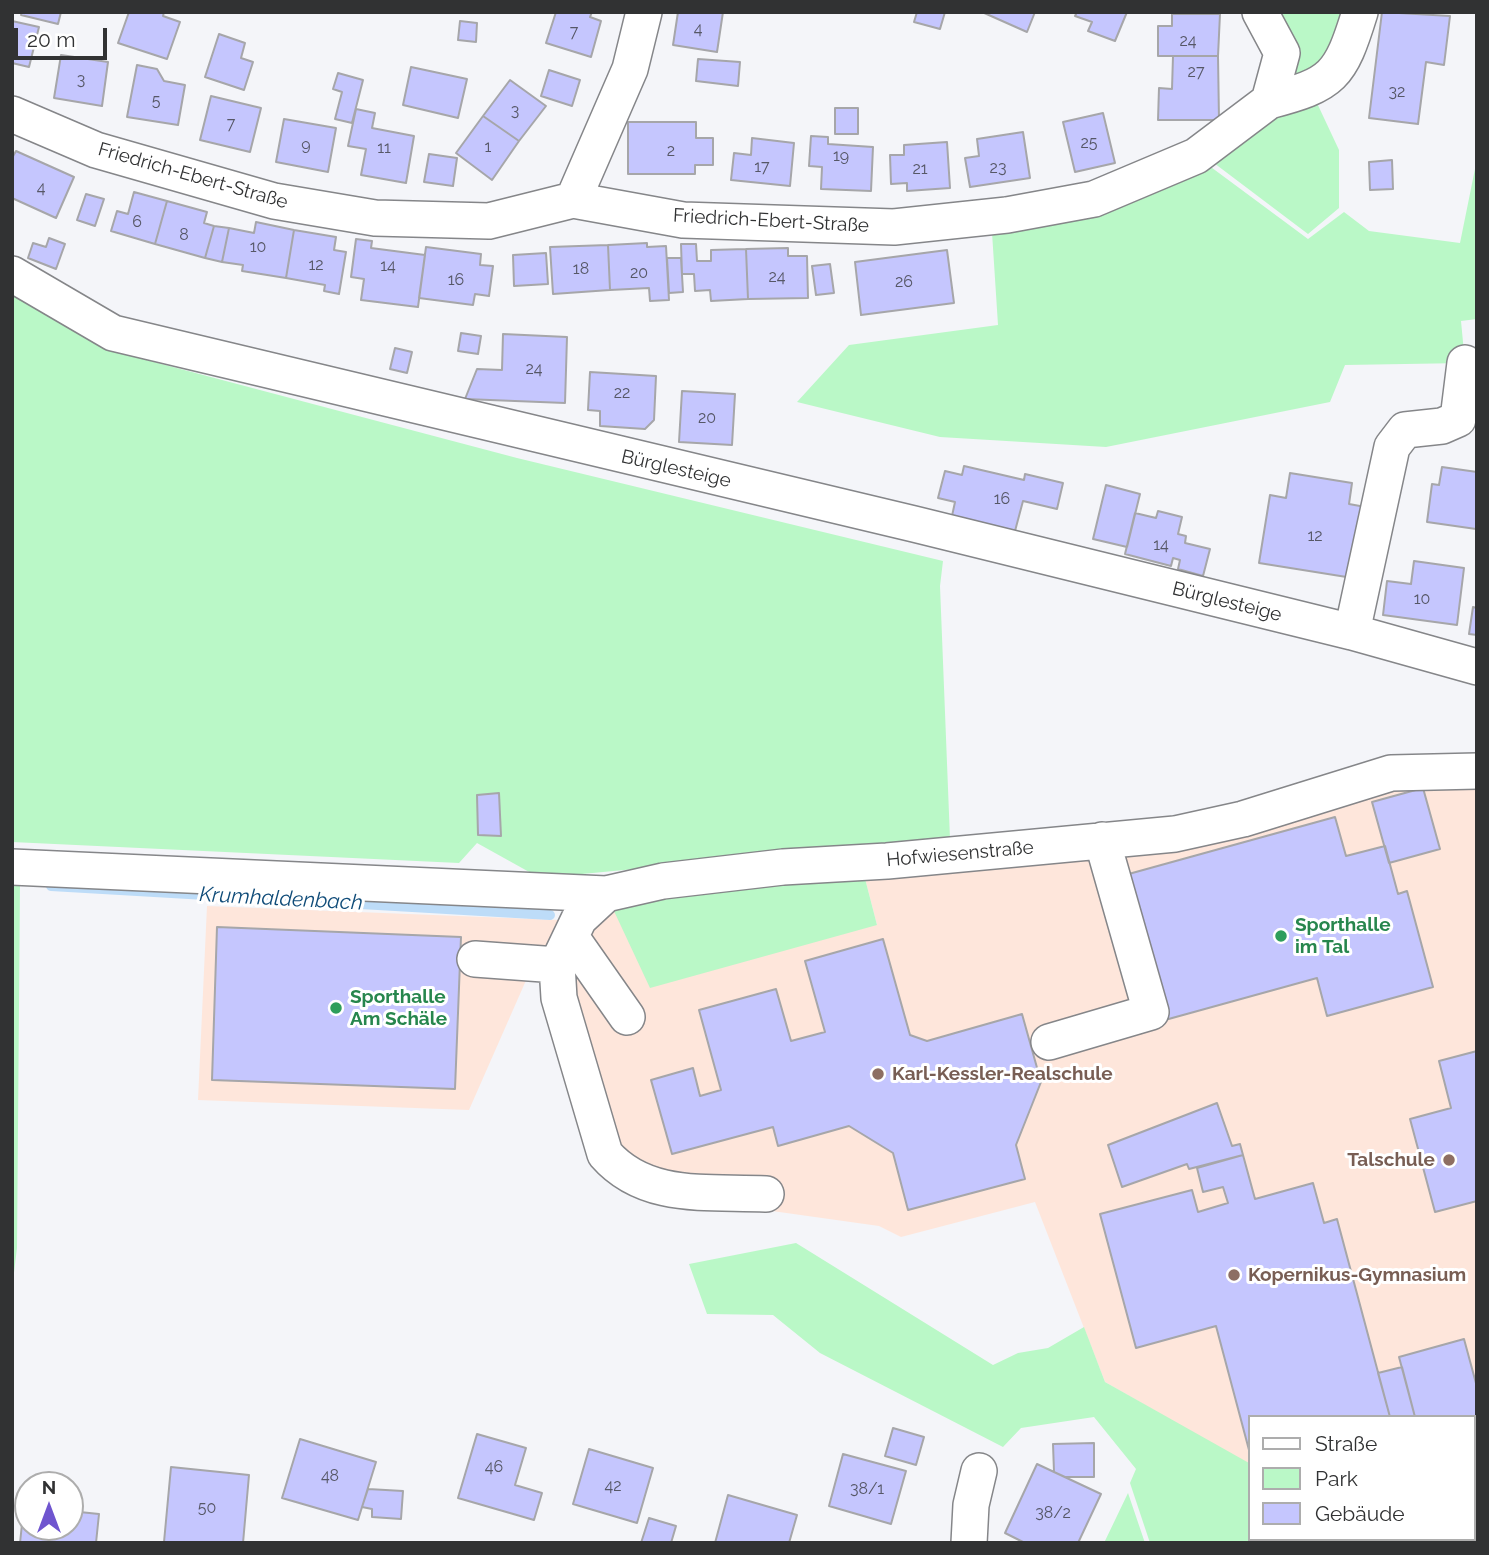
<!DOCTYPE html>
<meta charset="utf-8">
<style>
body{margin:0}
#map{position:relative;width:1489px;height:1555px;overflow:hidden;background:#f4f5f9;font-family:Raleway,sans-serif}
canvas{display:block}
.frame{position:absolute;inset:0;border:14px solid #313233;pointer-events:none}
.legend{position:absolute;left:1248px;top:1415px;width:228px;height:126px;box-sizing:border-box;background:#fff;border:2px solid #adadad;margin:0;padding:9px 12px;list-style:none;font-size:21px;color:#313233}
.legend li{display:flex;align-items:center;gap:14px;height:35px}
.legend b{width:35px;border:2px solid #adadad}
.north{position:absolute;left:14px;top:1471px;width:70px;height:70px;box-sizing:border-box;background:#fff;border:2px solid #adadad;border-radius:50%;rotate:0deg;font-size:19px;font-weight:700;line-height:28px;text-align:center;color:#313233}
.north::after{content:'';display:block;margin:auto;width:24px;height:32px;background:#6f55cf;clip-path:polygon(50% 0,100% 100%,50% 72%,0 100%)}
.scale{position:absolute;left:14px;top:28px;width:93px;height:32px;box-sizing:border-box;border:4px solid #313233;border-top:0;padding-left:9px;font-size:21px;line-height:24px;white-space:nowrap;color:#313233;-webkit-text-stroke:5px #fff;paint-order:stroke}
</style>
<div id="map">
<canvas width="1489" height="1555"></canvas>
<div class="frame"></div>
<ul class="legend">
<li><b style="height:9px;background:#fff"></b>Straße</li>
<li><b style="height:19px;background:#baf8c7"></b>Park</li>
<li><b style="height:19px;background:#c5c6fe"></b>Gebäude</li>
</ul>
<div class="north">N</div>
<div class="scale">20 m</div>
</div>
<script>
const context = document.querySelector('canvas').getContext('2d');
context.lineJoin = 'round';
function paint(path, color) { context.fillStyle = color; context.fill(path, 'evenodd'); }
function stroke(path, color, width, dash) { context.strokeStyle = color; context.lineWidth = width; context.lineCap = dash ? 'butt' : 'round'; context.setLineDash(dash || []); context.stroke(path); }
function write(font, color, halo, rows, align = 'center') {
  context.font = font + ' Raleway,sans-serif'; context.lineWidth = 6; context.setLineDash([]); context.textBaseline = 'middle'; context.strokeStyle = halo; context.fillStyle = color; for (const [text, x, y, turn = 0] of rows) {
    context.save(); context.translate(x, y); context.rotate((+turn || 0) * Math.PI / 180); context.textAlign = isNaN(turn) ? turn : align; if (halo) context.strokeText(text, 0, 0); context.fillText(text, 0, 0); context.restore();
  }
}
paint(new Path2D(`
 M1477,771V1543H1267V1539H1473V1417H1249V1465L1105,1382L1035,1202L901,1237L879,1226L651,1194L606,1170L552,972L531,969L469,1110L198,1100L207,906L559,920L606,894L877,925L861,863L1175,834Z`), '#fee6db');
paint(new Path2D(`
 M1278,12H1354L1309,86L1339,150V208L1308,234L1206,157L1273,106Z
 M1196,156L1308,239L1344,212L1369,231L1460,243L1477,159V319L1461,321L1465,363L1345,365L1330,402L1106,447L940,437L797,402L849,345L998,325L991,217Z
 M12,287L120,353L517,458L943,561L940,586L950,839L540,878L477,843L459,863L12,842Z
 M861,863L877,925L650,988L606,894Z
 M12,884H20L17,1248L12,1289Z
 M796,1243L993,1365L1018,1353L1048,1348L1084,1327L1105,1382L1249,1463V1539H1267V1543H1150L1130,1483L1136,1469L1094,1417L1021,1428L1003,1447L820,1353L773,1315L707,1314L689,1264Z
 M1128,1493L1145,1543H1104Z`), '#baf8c7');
stroke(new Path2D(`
 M51,886L550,915`), '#bddcf8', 10);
const building = new Path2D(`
 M22,12H61L58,24L21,15Z
 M129,12H164L163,16L180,22L167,59L118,43Z
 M556,12H592L590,17L601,21L591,57L546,43Z
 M678,12H723L717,52L673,45Z
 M917,12H945L940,29L914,22Z
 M982,12H1035L1027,32Z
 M1077,12H1127L1115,41L1088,31L1092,22L1075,16Z
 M1382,12L1450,16L1444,65L1426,62L1418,124L1369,118Z
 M1172,14H1220L1218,56H1158V26H1172Z
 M12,21L39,27L29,67L12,63Z
 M460,21L477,23L476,42L458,40Z
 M219,34L245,43L241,58L253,62L244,90L205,77Z
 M61,55L108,62L102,106L54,98Z
 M1173,56H1218L1219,120H1158L1159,88L1172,89Z
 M698,59L740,62L738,86L696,81Z
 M137,65L157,69L164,81L185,85L178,125L127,117Z
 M411,67L467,79L458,118L403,105Z
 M549,70L580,80L572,106L541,96Z
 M338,73L363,80L352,123L335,119L342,92L333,89Z
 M510,80L546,106L519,141L483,116Z
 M211,96L261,108L250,152L200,140Z
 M835,108H858V134H835Z
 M356,109L375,113L372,128L414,136L406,183L361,175L366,149L348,146Z
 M1103,113L1115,163L1075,172L1063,122Z
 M483,116L519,141L492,180L456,153Z
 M284,119L336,128L328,172L276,162Z
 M628,122H696V138H713V165H695V174H628Z
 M1023,132L1030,178L970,187L965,158L979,156L977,139Z
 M811,136L828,137V144L873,147L871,191L821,189L822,167L809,166Z
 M752,138L794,143L790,186L731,180L734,153L751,155Z
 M947,142L950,188L907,191V183L891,184L890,155H904V145Z
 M16,151L74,177L56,218L12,198V158Z
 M429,154L457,158L453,186L424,182Z
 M1392,160L1393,189L1370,190L1369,162Z
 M134,192L167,201L155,244L111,231L117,211L128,214Z
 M86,194L104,199L95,226L77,220Z
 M167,201L207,212L204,223L214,226L205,258L155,244Z
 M256,222L294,230L286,278L242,271L243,265L222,262L229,228L254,233Z
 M214,226L229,228L222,262L205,258Z
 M294,230L336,237L334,250L346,252L339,294L324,291L325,285L286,278Z
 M49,238L65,244L56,269L28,258L33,243L46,247Z
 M356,239L372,241L371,248L425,255L418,307L361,300L364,279L351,277Z
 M647,243V247L666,246L669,300L650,301L649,288L610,290L608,245Z
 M681,244H696L697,261H711V250L746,249L748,299L711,301L710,290L695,291L694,274H682Z
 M608,245L610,290L553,294L550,247Z
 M426,247L481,254L480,265L493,266L489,296L475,294L473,305L419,298Z
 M788,248V256H807L808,298L748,299L746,249Z
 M947,250L954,303L861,315L855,262Z
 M546,253L548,284L514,286L513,255Z
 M667,258H681L683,292L669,293Z
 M830,264L834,293L816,295L812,266Z
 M461,333L481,336L478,354L458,351Z
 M503,334L567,337L565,403L465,399L477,369L502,370Z
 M395,348L412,352L407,373L390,369Z
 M590,372L656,376L654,420L645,429L600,426V411L588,410Z
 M682,391L735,394L732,445L679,442Z
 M964,466L1024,480L1025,474L1063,483L1057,509L1023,501L1015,531L952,516L955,502L938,498L945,471L962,475Z
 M1442,467L1477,472L1476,529L1427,522L1432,484L1439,485Z
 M1290,473L1352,483L1349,504L1371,508L1359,579L1259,563L1270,495L1286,498Z
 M1106,485L1140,494L1127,547L1093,539Z
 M1158,511L1182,517L1178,534L1186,536L1185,543L1210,549L1203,576L1178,569L1180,560L1173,558L1171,566L1125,554L1135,513L1156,518Z
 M1414,561L1464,568L1457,625L1383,615L1387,581L1411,584Z
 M1473,607L1477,608V635L1469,634Z
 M1423,788L1440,849L1389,863L1372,802Z
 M499,793L501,836L478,835L477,795Z
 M1335,817L1346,856L1385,846L1398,894L1407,891L1433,987L1327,1016L1317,978L1165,1020L1125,875Z
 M217,927L461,937L455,1089L212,1080Z
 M883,939L910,1035L927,1041L1022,1014L1041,1082L1016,1145L1025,1179L908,1210L893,1153L849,1126L778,1146L773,1127L672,1154L651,1080L693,1068L700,1096L721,1090L699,1010L776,989L791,1041L825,1032L805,961Z
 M1477,1051V1201L1435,1212L1410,1119L1451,1108L1439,1061Z
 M1217,1103L1232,1146L1240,1144L1243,1155L1189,1169L1187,1164L1122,1187L1108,1145Z
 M1243,1155L1255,1199L1313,1183L1324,1223L1337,1219L1390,1417H1249V1450L1216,1326L1136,1348L1100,1214L1192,1190L1198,1212L1228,1203L1223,1187L1203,1192L1197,1168Z
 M1464,1339L1477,1387V1543H1449L1448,1539H1473V1417H1415L1399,1357Z
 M1402,1367L1415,1417H1390L1378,1373Z
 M893,1428L924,1437L916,1465L885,1456Z
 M477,1434L526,1448L515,1485L542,1493L534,1520L458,1498Z
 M300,1439L376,1462L358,1520L282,1498Z
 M1094,1443V1477H1065L1054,1472L1053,1444Z
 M589,1449L653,1468L637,1523L573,1504Z
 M843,1454L906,1471L891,1524L829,1506Z
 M1037,1464L1101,1494L1078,1543H1025L1005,1533Z
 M171,1467L249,1475L243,1543L164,1542Z
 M368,1489L403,1491L401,1519L372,1517V1509L362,1507Z
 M728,1495L797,1515L789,1543H715Z
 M24,1505L28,1506V1527H70V1511L99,1514L96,1543H20Z
 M649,1518L676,1526L671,1543H641Z`);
paint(building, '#c5c6fe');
stroke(building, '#a6a6a9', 2);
const minor = new Path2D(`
 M1269,101C1333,84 1340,77 1360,12
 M12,114L96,150L274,201L375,218L489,221L573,200L683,220L894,227L1007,215L1094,199L1196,156L1269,101L1282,53L1260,12
 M573,200L630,69L644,12
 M12,274L113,333L914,524L1352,632L1477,667
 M1352,632L1392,447L1405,430L1442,426L1458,419L1465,363
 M12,867L606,894
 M571,937L627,1017
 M475,959L557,965L579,919L606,894L663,881L783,867L887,861L1175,834L1243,819L1391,773L1477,771
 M557,965L559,998L605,1154C646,1201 709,1191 766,1194
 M1049,1042L1151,1012L1102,840
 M1418,1539L1425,1543
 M969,1543L971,1505L979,1471`);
stroke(minor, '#858689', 38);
stroke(minor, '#fff', 35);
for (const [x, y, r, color] of [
 [1281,936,7,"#2e9e5b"],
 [336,1008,7,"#2e9e5b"],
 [878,1074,7,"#8d6e63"],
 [1449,1160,7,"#8d6e63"],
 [1234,1275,7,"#8d6e63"]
]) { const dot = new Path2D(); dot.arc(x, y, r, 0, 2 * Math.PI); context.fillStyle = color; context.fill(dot); stroke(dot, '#fff', 2.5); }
write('16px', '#565766', null, [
 ["4",698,29],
 ["7",574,32],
 ["24",1188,41],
 ["27",1196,72],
 ["3",81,80],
 ["32",1397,92],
 ["5",156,101],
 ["3",515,111],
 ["7",231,124],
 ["25",1089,143],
 ["9",306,145],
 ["1",488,147],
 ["11",384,148],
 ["2",671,151],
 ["19",841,156],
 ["17",762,167],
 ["23",998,168],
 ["21",920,169],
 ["4",41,188],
 ["6",137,222],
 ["8",184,235],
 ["10",258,247],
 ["12",316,265],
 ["14",388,266],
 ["18",581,269],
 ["20",639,273],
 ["24",777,277],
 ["16",456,280],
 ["26",904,282],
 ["24",534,369],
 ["22",622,393],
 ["20",707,418],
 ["16",1002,499],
 ["12",1315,536],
 ["14",1161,545],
 ["10",1422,599],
 ["46",494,1467],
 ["48",330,1476],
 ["42",613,1486],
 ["38/1",867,1489],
 ["50",207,1508],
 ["38/2",1053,1513]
]);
write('19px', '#313233', '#fff', [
 ["Friedrich-Ebert-Straße",193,176,16],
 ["Friedrich-Ebert-Straße",771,221,3],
 ["Bürglesteige",676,469,13],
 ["Bürglesteige",1227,602,14],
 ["Hofwiesenstraße",960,854,-5]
]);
write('bold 19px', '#27864d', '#fff', [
 ["Sporthalle",1295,925],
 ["im Tal",1295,947],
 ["Sporthalle",350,997],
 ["Am Schäle",350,1019]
], 'left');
write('bold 19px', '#785e54', '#fff', [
 ["Karl-Kessler-Realschule",892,1074],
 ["Talschule",1435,1160,"right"],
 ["Kopernikus-Gymnasium",1248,1275]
], 'left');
write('italic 21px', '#104c79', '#fff', [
 ["Krumhaldenbach",281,899,3]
]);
</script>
